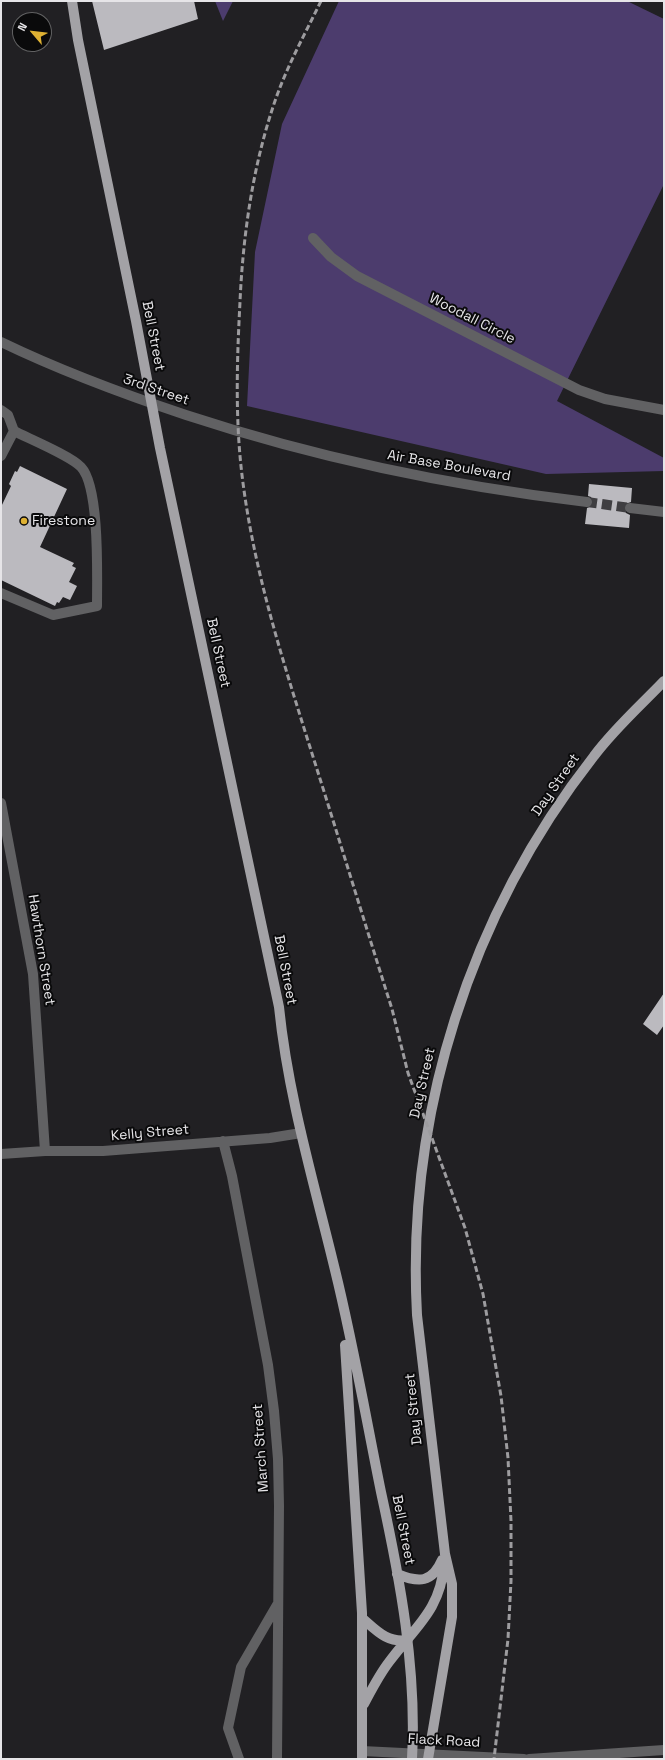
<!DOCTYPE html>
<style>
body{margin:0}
#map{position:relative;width:665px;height:1760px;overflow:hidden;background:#212023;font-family:"Space Grotesk",sans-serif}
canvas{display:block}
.frame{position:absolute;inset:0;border:2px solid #e6e5e8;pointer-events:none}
.north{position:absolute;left:12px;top:12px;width:40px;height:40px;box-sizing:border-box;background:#0a0a0b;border:1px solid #626263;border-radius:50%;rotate:298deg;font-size:11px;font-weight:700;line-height:16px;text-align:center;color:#e6e5e8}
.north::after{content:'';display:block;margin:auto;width:14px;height:18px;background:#deb133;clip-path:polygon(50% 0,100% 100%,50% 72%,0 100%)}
</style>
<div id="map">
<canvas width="665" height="1760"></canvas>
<div class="frame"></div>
<div class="north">N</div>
</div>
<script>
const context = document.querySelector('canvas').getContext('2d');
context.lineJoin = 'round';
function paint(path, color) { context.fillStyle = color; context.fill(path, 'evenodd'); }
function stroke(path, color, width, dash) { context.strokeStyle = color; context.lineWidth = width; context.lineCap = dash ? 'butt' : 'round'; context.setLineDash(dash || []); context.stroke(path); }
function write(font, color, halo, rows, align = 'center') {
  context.font = font + ' "Space Grotesk",sans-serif'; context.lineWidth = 4; context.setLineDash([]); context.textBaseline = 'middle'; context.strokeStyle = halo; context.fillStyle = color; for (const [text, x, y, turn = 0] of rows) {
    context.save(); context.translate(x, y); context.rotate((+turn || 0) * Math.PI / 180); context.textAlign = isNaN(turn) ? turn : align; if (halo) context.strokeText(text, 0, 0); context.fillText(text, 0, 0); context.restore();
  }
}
paint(new Path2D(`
 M215,1H233L223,21Z
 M339,1H627L664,19V184L557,401L664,458V471L546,474L247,406L255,252L282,124Z`), '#4c3c6d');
paint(new Path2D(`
 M92,1H194L198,19L104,50Z
 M20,466L67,489L40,547L74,563L72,566L76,568L69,582L77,586L70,600L63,597L59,603L57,602L55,606L1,580V507L11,486L9,484L15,471L17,472Z
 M589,484L632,488L631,502L625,504L624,508L626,513L630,515L629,528L585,524L587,508L592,506L593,502L591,497L588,496Z
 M664,993V1025L657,1035L643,1024Z`), '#bbbabf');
stroke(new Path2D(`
 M587,502L630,508`), '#3f3e41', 10, [10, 5]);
stroke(new Path2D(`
 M313,238L331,257L357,276L579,390L605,399L664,410
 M1,342C61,371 123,394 186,415C317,458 451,486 587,502
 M1,410L8,415L14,431C30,439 71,456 81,467C100,487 97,577 97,606L53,615L1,593
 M1,456L14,431
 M630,508L664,512
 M1,803L33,974L45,1151
 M223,1141L232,1176L268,1365L274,1411L278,1459L279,1506L277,1759
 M1,1154L45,1151H103L270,1138L301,1133
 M362,1751L524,1759
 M239,1759L228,1728L241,1667L277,1605
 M529,1759L664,1750`), '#616163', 10);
stroke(new Path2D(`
 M72,1L78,40L136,321L160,448L279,1007C288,1096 314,1183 335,1270C353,1343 366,1418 381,1492C400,1579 417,1669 412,1759
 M345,1345L362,1613V1759
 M397,1574C419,1583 432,1583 442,1560
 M362,1618C377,1631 387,1643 408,1640
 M364,1704C372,1689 379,1675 389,1662C414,1628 441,1610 444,1564
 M428,1759L452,1617V1584L445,1554L417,1315C406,1114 470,914 594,756C614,729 640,706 664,681`), '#a3a2a6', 10);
stroke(new Path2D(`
 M321,1C305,34 287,66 275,101C253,165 243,234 240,302C237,359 235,417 242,475C253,567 281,655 309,744C337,832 364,921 392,1009L408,1073L465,1228L483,1294L501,1396L508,1458L511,1521V1581L508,1639L494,1759`), '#9d9c9f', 3, [6, 3]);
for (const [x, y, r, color] of [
 [24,521,4,"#deb133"]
]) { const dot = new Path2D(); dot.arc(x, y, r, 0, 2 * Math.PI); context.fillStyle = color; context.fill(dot); stroke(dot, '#0a0a0b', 1.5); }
write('14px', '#e6e5e8', '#0a0a0b', [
 ["Woodall Circle",472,319,27],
 ["Bell Street",153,336,79],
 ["3rd Street",156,390,19],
 ["Air Base Boulevard",449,466,10],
 ["Bell Street",218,653,78],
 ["Day Street",556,785,-55],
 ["Hawthorn Street",41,950,81],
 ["Bell Street",285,970,79],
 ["Day Street",423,1083,-77],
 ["Kelly Street",150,1133,-5],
 ["Day Street",414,1409,-96],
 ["March Street",261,1448,-94],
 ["Bell Street",403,1530,79],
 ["Flack Road",444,1741,3]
]);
write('14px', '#e6e5e8', '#0a0a0b', [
 ["Firestone",32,521]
], 'left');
</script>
